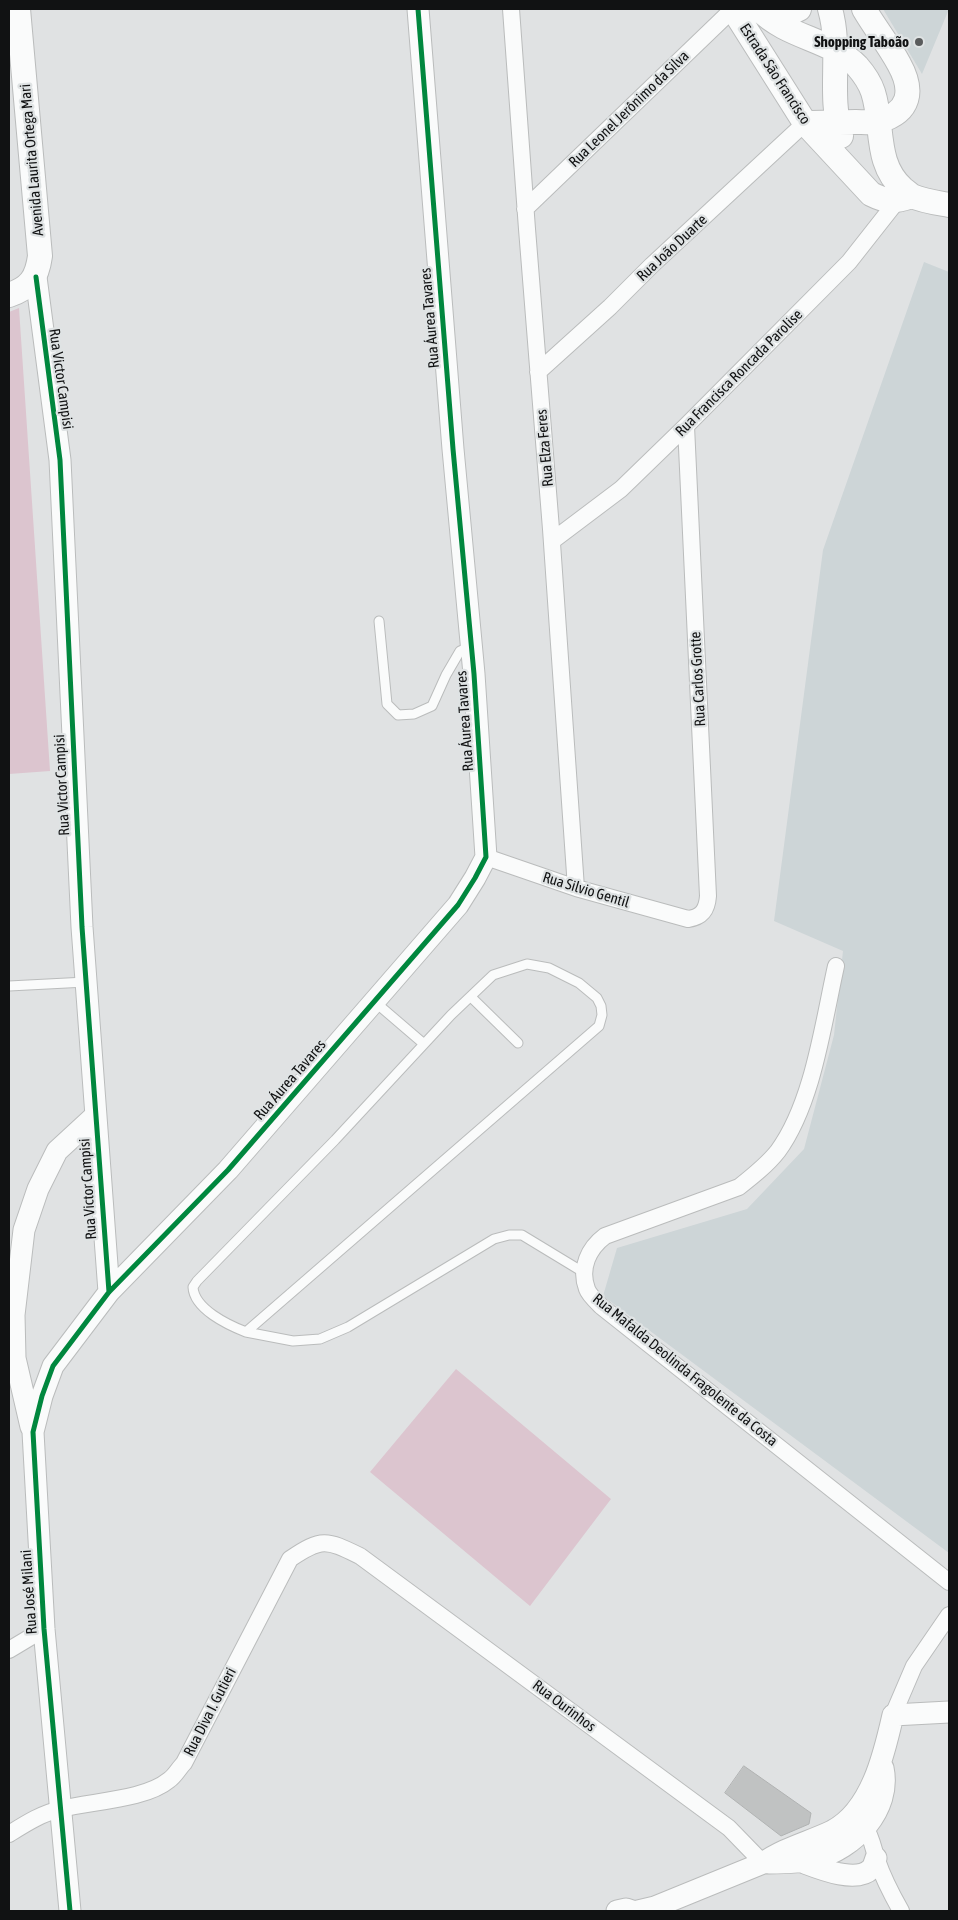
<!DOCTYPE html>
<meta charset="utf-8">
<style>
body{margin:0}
#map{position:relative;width:958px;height:1920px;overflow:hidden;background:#e0e2e3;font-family:"Asap Condensed",sans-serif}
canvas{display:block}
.frame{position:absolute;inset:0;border:10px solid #111213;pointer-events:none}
</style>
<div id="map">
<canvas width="958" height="1920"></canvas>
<div class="frame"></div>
</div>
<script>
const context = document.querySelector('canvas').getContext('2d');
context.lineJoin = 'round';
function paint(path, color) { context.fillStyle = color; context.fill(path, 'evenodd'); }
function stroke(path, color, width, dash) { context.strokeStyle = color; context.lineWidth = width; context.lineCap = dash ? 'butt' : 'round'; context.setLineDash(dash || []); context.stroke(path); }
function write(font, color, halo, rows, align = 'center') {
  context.font = font + ' "Asap Condensed",sans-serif'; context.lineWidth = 4.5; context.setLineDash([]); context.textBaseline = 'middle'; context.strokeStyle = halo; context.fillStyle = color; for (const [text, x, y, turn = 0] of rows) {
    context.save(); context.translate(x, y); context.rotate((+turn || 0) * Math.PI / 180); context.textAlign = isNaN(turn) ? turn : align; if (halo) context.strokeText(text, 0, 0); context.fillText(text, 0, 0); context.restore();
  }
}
paint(new Path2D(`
 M883,9H949L922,74Z
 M924,262L949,272V1553L603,1296L617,1248L747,1209L804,1149L834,1035L843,951L774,921L823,550Z`), '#cdd5d7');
paint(new Path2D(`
 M19,308L50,771L9,774V312Z
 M456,1369L611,1499L530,1606L370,1472Z`), '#dcc5cf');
const building = new Path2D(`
 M744,1766L811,1813L809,1824L781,1836L725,1793Z`);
paint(building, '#c0c2c2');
stroke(building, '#b0b2b2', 1);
const service = new Path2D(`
 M379,621L387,704L398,715L414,714L432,706L446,675L460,651L471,646
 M9,986L86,982
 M471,997L518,1043
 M375,1002L424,1044
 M246,1332C228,1325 194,1309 193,1287L197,1281L335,1140L451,1015L493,975L527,964L549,968L579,983L597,998L601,1006L602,1015L599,1026L246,1332L293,1341L320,1339L348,1327L494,1239L509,1235H522L583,1272`);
const minor = new Path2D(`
 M511,9L527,229L551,529L576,888
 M525,209L733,9
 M538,372L610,307L652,265L805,123
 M552,541L621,489L686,426L849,262L897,201V194
 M486,857L576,888L688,919C702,917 707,910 708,896L686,426
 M836,966C823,1024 813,1103 778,1151C767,1165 753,1176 739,1187L605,1236C589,1248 579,1268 587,1289C589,1295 597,1302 602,1307L949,1582
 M9,1650L44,1629
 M893,1715L914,1666L949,1615
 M865,1827C872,1838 873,1848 877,1860C883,1878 892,1895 901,1911
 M9,1834C25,1824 42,1813 61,1809C92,1801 145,1800 169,1780C175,1776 179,1768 184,1763L290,1559C322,1537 327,1540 360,1556L729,1828L763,1863`);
const tertiary = new Path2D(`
 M36,277L60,460L82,927L109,1292
 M31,1427L15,1358L14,1315L24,1230L38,1189L57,1151L95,1116
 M802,1862C818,1868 856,1884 871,1869C873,1867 875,1861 876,1858
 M769,1863C784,1863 800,1863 815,1859C854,1849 892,1810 883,1768
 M70,1911L44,1629L33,1432L42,1396L53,1366L109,1292L228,1170L458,905L475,878L486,857L474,674L453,449L418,9
 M617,1911L626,1909L632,1911
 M638,1911L655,1907L763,1863C784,1848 809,1842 832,1831C871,1811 884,1755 893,1715L949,1712`);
const secondary = new Path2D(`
 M733,9L805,123L871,194C887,202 894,202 912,196
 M759,9C787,38 831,39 857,66C864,74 870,83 873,92C884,126 874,163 903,189C906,191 909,194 912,196C923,201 938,203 949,205
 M830,9C842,51 828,94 841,136
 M759,10C773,13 787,16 799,9
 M805,123C822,123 839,122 856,122C863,122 872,123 879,121C910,112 914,91 899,64C889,45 875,28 864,9
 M9,295C30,288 37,278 40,256L18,9`);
stroke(service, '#babcbc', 11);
stroke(minor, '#babcbc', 18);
stroke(tertiary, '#babcbc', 23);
stroke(secondary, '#babcbc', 26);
stroke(service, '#fafbfb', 9);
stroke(minor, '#fafbfb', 16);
stroke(tertiary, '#fafbfb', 21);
stroke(secondary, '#fafbfb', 24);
stroke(new Path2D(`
 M36,277L60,460L82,927L109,1292
 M70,1911L44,1629L33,1432L42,1396L53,1366L109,1292L228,1170L458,905L475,878L486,857L474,674L453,449L418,9`), '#00873e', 5);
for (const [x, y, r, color] of [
 [919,42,5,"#595b5c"]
]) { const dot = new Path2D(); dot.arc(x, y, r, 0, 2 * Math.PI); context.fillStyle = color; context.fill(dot); stroke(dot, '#dfe3e4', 2); }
write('bold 15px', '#111213', '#dfe3e4', [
 ["Shopping Taboão",909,42]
], 'right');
write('15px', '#111213', '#dfe3e4', [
 ["Estrada São Francisco",775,74,57],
 ["Rua Leonel Jerônimo da Silva",629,109,-44],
 ["Avenida Laurita Ortega Mari",32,160,-95],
 ["Rua João Duarte",672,248,-43],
 ["Rua Áurea Tavares",430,318,-95],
 ["Rua Francisca Roncada Parolise",739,373,-45],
 ["Rua Victor Campisi",61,379,82],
 ["Rua Elza Feres",545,448,-95],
 ["Rua Carlos Grotte",698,679,-93],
 ["Rua Áurea Tavares",465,721,-94],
 ["Rua Victor Campisi",62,785,-93],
 ["Rua Silvio Gentil",586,890,17],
 ["Rua Áurea Tavares",290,1080,-49],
 ["Rua Victor Campisi",88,1189,-94],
 ["Rua Mafalda Deolinda Fragolente da Costa",685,1370,39],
 ["Rua José Milani",29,1592,-94],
 ["Rua Ourinhos",564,1706,37],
 ["Rua Diva I. Gutieri",210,1712,-63]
]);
</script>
